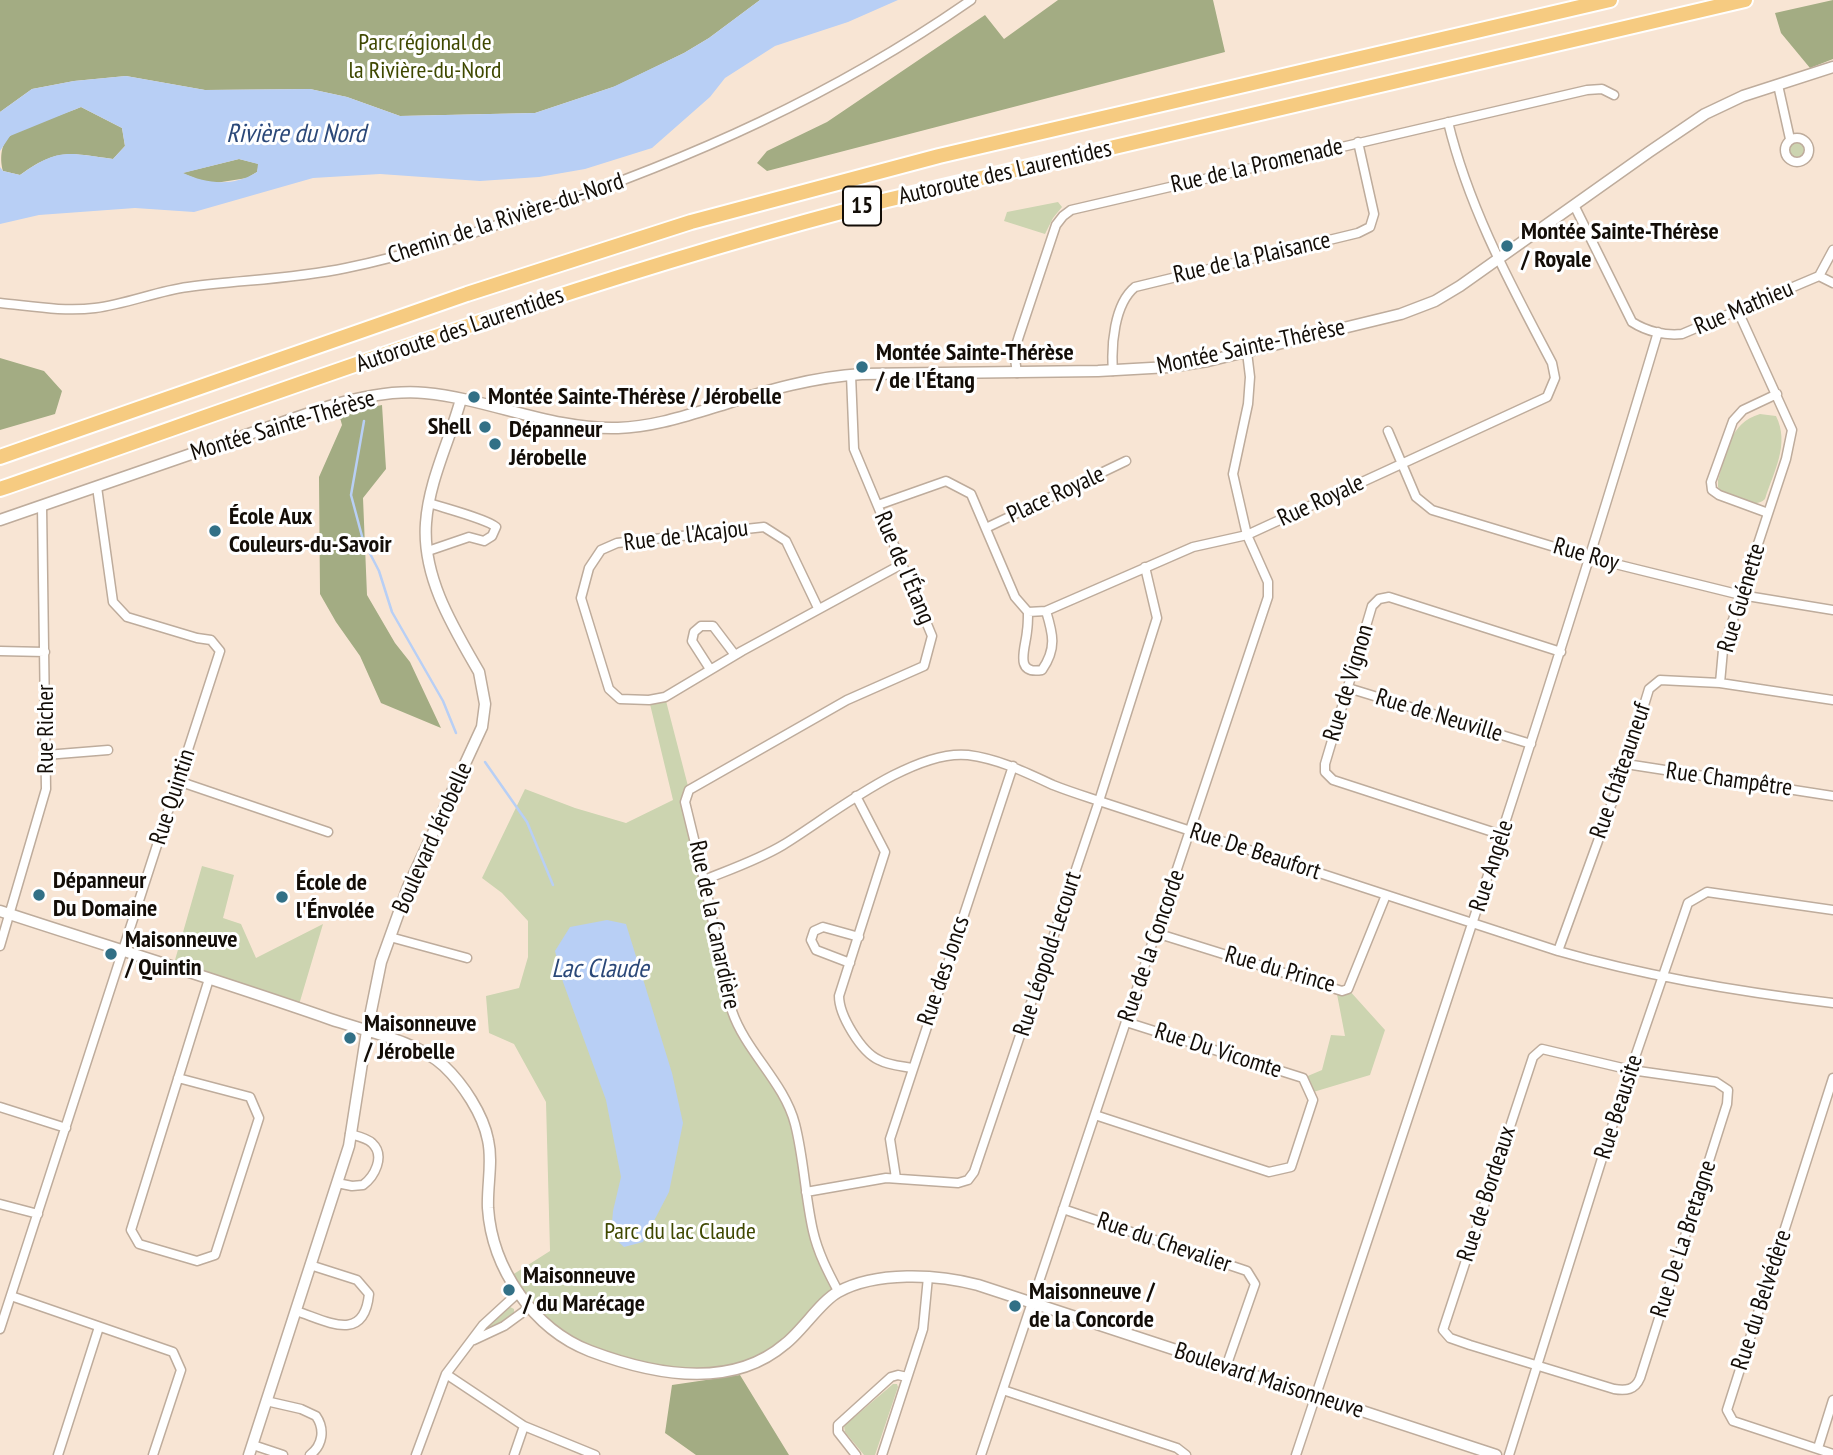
<!DOCTYPE html>
<meta charset="utf-8">
<style>
body{margin:0}
canvas{display:block;background:#f8e5d4}
</style>
<canvas width="1833" height="1455"></canvas>
<script>
const context = document.querySelector('canvas').getContext('2d');
context.lineJoin = 'round';
function paint(path, color) { context.fillStyle = color; context.fill(path, 'evenodd'); }
function stroke(path, color, width, dash) { context.strokeStyle = color; context.lineWidth = width; context.lineCap = dash ? 'butt' : 'round'; context.setLineDash(dash || []); context.stroke(path); }
function write(font, color, halo, rows, align = 'center') {
  context.font = font + ' "PT Sans Narrow",sans-serif'; context.lineWidth = 6; context.setLineDash([]); context.textBaseline = 'middle'; context.strokeStyle = halo; context.fillStyle = color; for (const [text, x, y, turn = 0] of rows) {
    context.save(); context.translate(x, y); context.rotate((+turn || 0) * Math.PI / 180); context.textAlign = isNaN(turn) ? turn : align; if (halo) context.strokeText(text, 0, 0); context.fillText(text, 0, 0); context.restore();
  }
}
paint(new Path2D(`
 M1789 150a8 8 0 1 1 16 0a8 8 0 1 1-16 0Z
 M1058,202L1062,207L1053,218L1045,234L1004,221L1007,212Z
 M1760,414L1776,416C1790,444 1774,471 1765,499C1755,510 1725,497 1718,487V480C1727,452 1729,423 1760,414Z
 M665,697L689,790L686,795L732,1011L780,1091L795,1123L813,1233L838,1291L795,1336L740,1367L665,1373L558,1335L509,1277L550,1251L546,1102L514,1044L489,1033L486,996L519,988L528,957V921L502,893L482,878L525,789L575,808L626,823L673,800L649,700Z
 M202,866L234,875L223,918L241,924L256,958L323,924L298,1008L173,967Z
 M1336,989H1348L1385,1030L1370,1075L1310,1093L1303,1078L1322,1070L1331,1035L1345,1036Z
 M510,1307L514,1309V1313L499,1324L485,1330Z
 M893,1384H897L898,1387L875,1455H864L845,1432L844,1426Z`), '#ccd4b0');
paint(new Path2D(`
 M0,0H760L709,38L684,53L616,86L535,113L400,116L347,97L310,89L205,90L126,76L74,81L32,89L0,112Z
 M1058,0H1213L1225,52L767,171L757,163L767,151L827,122L985,15L1004,39Z
 M1833,0V59L1810,68L1781,33L1775,13Z
 M81,107L122,128L125,146L113,159C70,153 57,148 20,175L3,171C0,161 0,144 10,136C19,129 67,113 81,107Z
 M239,159L259,164L257,172L247,178L209,184L182,173Z
 M0,358L44,371L62,391L55,414L0,430Z
 M382,405L386,469L363,498L367,595L395,643L410,662L441,728L381,703L360,656L336,622L320,594L319,477L342,425L339,414Z
 M740,1375L789,1455H696L665,1433L672,1385Z`), '#a3ac83');
paint(new Path2D(`
 M760,0H898L848,22L775,46L725,78L710,97L652,148L585,169L539,177L480,181L380,174L313,178L194,212L135,208L39,215L0,224V167L3,171L20,175C59,147 68,153 113,159L125,146L122,128L81,107L10,136L0,151V112L32,89L74,81L126,76L205,90L310,89L347,97L400,116L535,113L613,87L684,53L709,38ZM239,159L258,164L257,172C233,187 207,184 183,173Z
 M607,920L626,924L672,1073L683,1123L669,1192L643,1242L624,1247L611,1235L613,1211L621,1177L606,1100L563,982L555,951L570,927Z`), '#b8cff5');
stroke(new Path2D(`
 M364,421L351,495L363,540L379,571L392,612L443,701L456,733
 M485,762L527,822L553,885`), '#b8cff5', 2.5);
const minor = new Path2D(`
 M1778,85L1790,139
 M1785 150a12 12 0 1 1 24 0a12 12 0 1 1-24 0Z
 M1574,205L1632,322C1646,331 1665,336 1682,334L1819,276L1833,283
 M1819,276L1833,250
 M0,303C31,306 64,312 95,308C127,304 157,291 188,287C241,280 294,279 346,268C410,255 472,234 534,212C691,159 835,95 971,0
 M1113,371C1111,346 1114,304 1135,287L1358,233L1370,227L1374,214L1358,142
 M1017,373L1014,352L1019,336L1056,225L1063,216L1071,210L1587,90L1602,89L1614,95
 M1388,431L1416,497L1432,510L1591,558L1741,595L1833,610
 M878,505L946,481L971,494L1015,597L1028,612L1046,611L1193,547L1247,535L1547,397L1555,378L1552,363C1511,285 1469,209 1448,122
 M1768,513L1719,495L1712,490L1711,482L1733,421L1743,410L1777,394
 M986,528L1126,461
 M428,551L469,537L484,541L492,536L496,527C487,519 444,508 429,503
 M818,608L786,541L764,527L617,543L601,550L589,568L581,598L609,689L620,699L649,700L665,697L742,651L902,564
 M1028,612C1028,618 1028,625 1027,631C1026,647 1013,675 1042,670C1057,648 1053,634 1046,611
 M0,651L45,652
 M710,669L692,641L694,632L701,626H713L735,655
 M1720,683L1723,650L1786,459L1792,430L1737,309
 M1348,688L1531,744
 M46,755L108,750
 M1626,764L1833,796
 M178,781L328,832
 M856,796L885,852L839,996C839,1015 861,1052 879,1060C888,1065 901,1066 912,1068
 M1502,835L1333,780L1325,772V764L1372,606L1379,599L1389,597L1561,652
 M704,880C731,869 758,860 783,845C829,817 912,749 968,755C999,759 1025,772 1053,785C1068,791 1084,796 1099,801L1558,951C1649,977 1739,992 1833,1003
 M1156,933L1342,991L1348,989L1386,895
 M390,937L467,958
 M0,946L46,789L42,506
 M1558,951L1626,764L1649,689L1660,680L1720,683L1833,700
 M850,963L816,950L811,940L814,931L823,927L859,937
 M1542,1049L1631,1070L1716,1082L1728,1090L1727,1104L1640,1378C1635,1390 1626,1391 1614,1389L1470,1345L1450,1338L1443,1330L1533,1057Z
 M178,1078L250,1097L259,1118L215,1255L197,1261L139,1244L131,1230L209,979
 M1833,1078L1727,1410L1733,1421L1833,1454
 M0,1107L66,1128
 M1095,1115L1269,1172L1291,1167L1313,1100L1303,1078L1126,1022
 M896,1178L890,1139L1013,766
 M337,1183L352,1186L363,1185C374,1177 386,1156 372,1143C367,1138 357,1136 350,1134
 M806,1192L886,1178L958,1183L968,1180L974,1172L1099,801L1157,618L1145,567
 M0,1204L38,1214
 M1063,1209L1247,1271L1255,1284L1226,1367
 M838,1291C828,1272 818,1253 813,1231C805,1196 804,1159 795,1124C784,1082 746,1052 732,1011L704,880L685,802L689,790L847,700L924,666L932,636L854,449L851,375
 M11,1296L173,1352L181,1370L153,1455
 M296,1311C327,1321 364,1344 369,1294L357,1280L310,1265
 M0,1329L220,651L211,640L197,638L127,617L113,602L97,487
 M474,1340L504,1326L530,1307
 M446,1374L524,1426L595,1455
 M1003,1390L1177,1448L1186,1455
 M266,1401L301,1409L316,1416C325,1429 323,1445 310,1455
 M253,1445L283,1455
 M1818,1448L1833,1400
 M58,1455L99,1327
 M416,1455L446,1374L483,1325L519,1292
 M514,1455L524,1426
 M856,1455L838,1432V1425L891,1377L898,1375L907,1377
 M882,1455L923,1329L928,1277
 M981,1455L1268,597V582L1247,535L1233,474L1248,404L1250,377L1247,352
 M1296,1455C1420,1082 1546,709 1658,332
 M1509,1455L1621,1098L1688,903L1707,892L1833,910`);
const tertiary = new Path2D(`
 M0,520L330,406C360,397 393,390 425,393C490,399 551,430 618,428C654,427 688,415 722,405C768,390 813,377 862,374L1098,371L1169,367L1208,361L1401,314L1435,301L1460,286L1649,152L1705,114L1743,96L1833,67
 M0,911C110,947 221,981 330,1019C365,1031 417,1041 444,1066C463,1084 483,1114 488,1140C493,1162 487,1185 488,1208C492,1268 533,1329 590,1351C651,1374 730,1391 785,1344C802,1331 821,1301 838,1292C876,1271 937,1274 978,1285L1496,1455
 M249,1455L349,1146L367,1031L381,962L408,887L482,727L485,704L479,672C453,627 422,577 426,523C429,480 450,440 461,399`);
const motorway = new Path2D(`
 M0,457L467,294L691,222L939,156L1610,0
 M0,489C294,387 586,277 887,200L1745,0`);
stroke(minor, '#beac9c', 11);
stroke(tertiary, '#beac9c', 13);
stroke(motorway, '#fff', 18);
stroke(minor, '#fff', 8);
stroke(tertiary, '#fff', 10);
stroke(motorway, '#f6cb81', 14);
for (const [x, y, r, color] of [
 [1507,246,7,"#327086"],
 [862,367,7,"#327086"],
 [474,397,7,"#327086"],
 [485,427,7,"#327086"],
 [495,444,7,"#327086"],
 [215,531,7,"#327086"],
 [39,895,7,"#327086"],
 [282,897,7,"#327086"],
 [111,954,7,"#327086"],
 [350,1038,7,"#327086"],
 [509,1290,7,"#327086"],
 [1015,1306,7,"#327086"]
]) { const dot = new Path2D(); dot.arc(x, y, r, 0, 2 * Math.PI); context.fillStyle = color; context.fill(dot); stroke(dot, '#fff', 2.5); }
for (const [x, y, w] of [
 [862,206,38]
]) { const box = new Path2D(); box.roundRect(x - w / 2, y - 19.5, w, 39, 5); context.fillStyle = '#fff'; context.fill(box); stroke(box, '#130d07', 2); }
write('bold 23px', '#130d07', null, [
 ["15",862,206]
]);
write('24px', '#3f4800', '#fff', [
 ["Parc régional de",425,43],
 ["la Rivière-du-Nord",425,71],
 ["Parc du lac Claude",680,1232]
]);
write('24px', '#130d07', '#fff', [
 ["Rue de la Promenade",1257,166,-13],
 ["Autoroute des Laurentides",1005,173,-13],
 ["Chemin de la Rivière-du-Nord",506,219,-18],
 ["Rue de la Plaisance",1252,258,-13],
 ["Rue Mathieu",1744,308,-23],
 ["Autoroute des Laurentides",460,330,-19],
 ["Montée Sainte-Thérèse",1251,347,-12],
 ["Montée Sainte-Thérèse",283,426,-17],
 ["Place Royale",1056,495,-25],
 ["Rue Royale",1321,501,-25],
 ["Rue de l'Acajou",686,536,-7],
 ["Rue Roy",1586,555,16],
 ["Rue de l'Étang",904,568,67],
 ["Rue Guénette",1742,598,-73],
 ["Rue de Vignon",1349,683,-73],
 ["Rue de Neuville",1439,716,17],
 ["Rue Richer",46,729,-90],
 ["Rue Châteauneuf",1621,771,-71],
 ["Rue Champêtre",1729,780,8],
 ["Rue Quintin",173,797,-72],
 ["Boulevard Jérobelle",433,838,-66],
 ["Rue De Beaufort",1255,852,18],
 ["Rue Angèle",1492,866,-72],
 ["Rue de la Canardière",714,925,78],
 ["Rue de la Concorde",1152,946,-71],
 ["Rue Léopold-Lecourt",1048,954,-72],
 ["Rue du Prince",1280,970,16],
 ["Rue des Joncs",944,971,-71],
 ["Rue Du Vicomte",1218,1051,18],
 ["Rue Beausite",1619,1107,-72],
 ["Rue de Bordeaux",1487,1194,-72],
 ["Rue De La Bretagne",1684,1239,-72],
 ["Rue du Chevalier",1164,1243,19],
 ["Rue du Belvédère",1762,1300,-72],
 ["Boulevard Maisonneuve",1269,1381,18]
]);
write('bold 24px', '#130d07', '#fff', [
 ["Montée Sainte-Thérèse",1521,232],
 ["/ Royale",1521,260],
 ["Montée Sainte-Thérèse",876,353],
 ["/ de l'Étang",876,381],
 ["Montée Sainte-Thérèse / Jérobelle",488,397],
 ["Shell",471,427,"right"],
 ["Dépanneur",509,430],
 ["Jérobelle",509,458],
 ["École Aux",229,517],
 ["Couleurs-du-Savoir",229,545],
 ["Dépanneur",53,881],
 ["Du Domaine",53,909],
 ["École de",296,883],
 ["l'Énvolée",296,911],
 ["Maisonneuve",125,940],
 ["/ Quintin",125,968],
 ["Maisonneuve",364,1024],
 ["/ Jérobelle",364,1052],
 ["Maisonneuve",523,1276],
 ["/ du Marécage",523,1304],
 ["Maisonneuve /",1029,1292],
 ["de la Concorde",1029,1320]
], 'left');
write('italic 26px', '#2b4878', '#fff', [
 ["Rivière du Nord",296,135],
 ["Lac Claude",600,970]
]);
</script>
